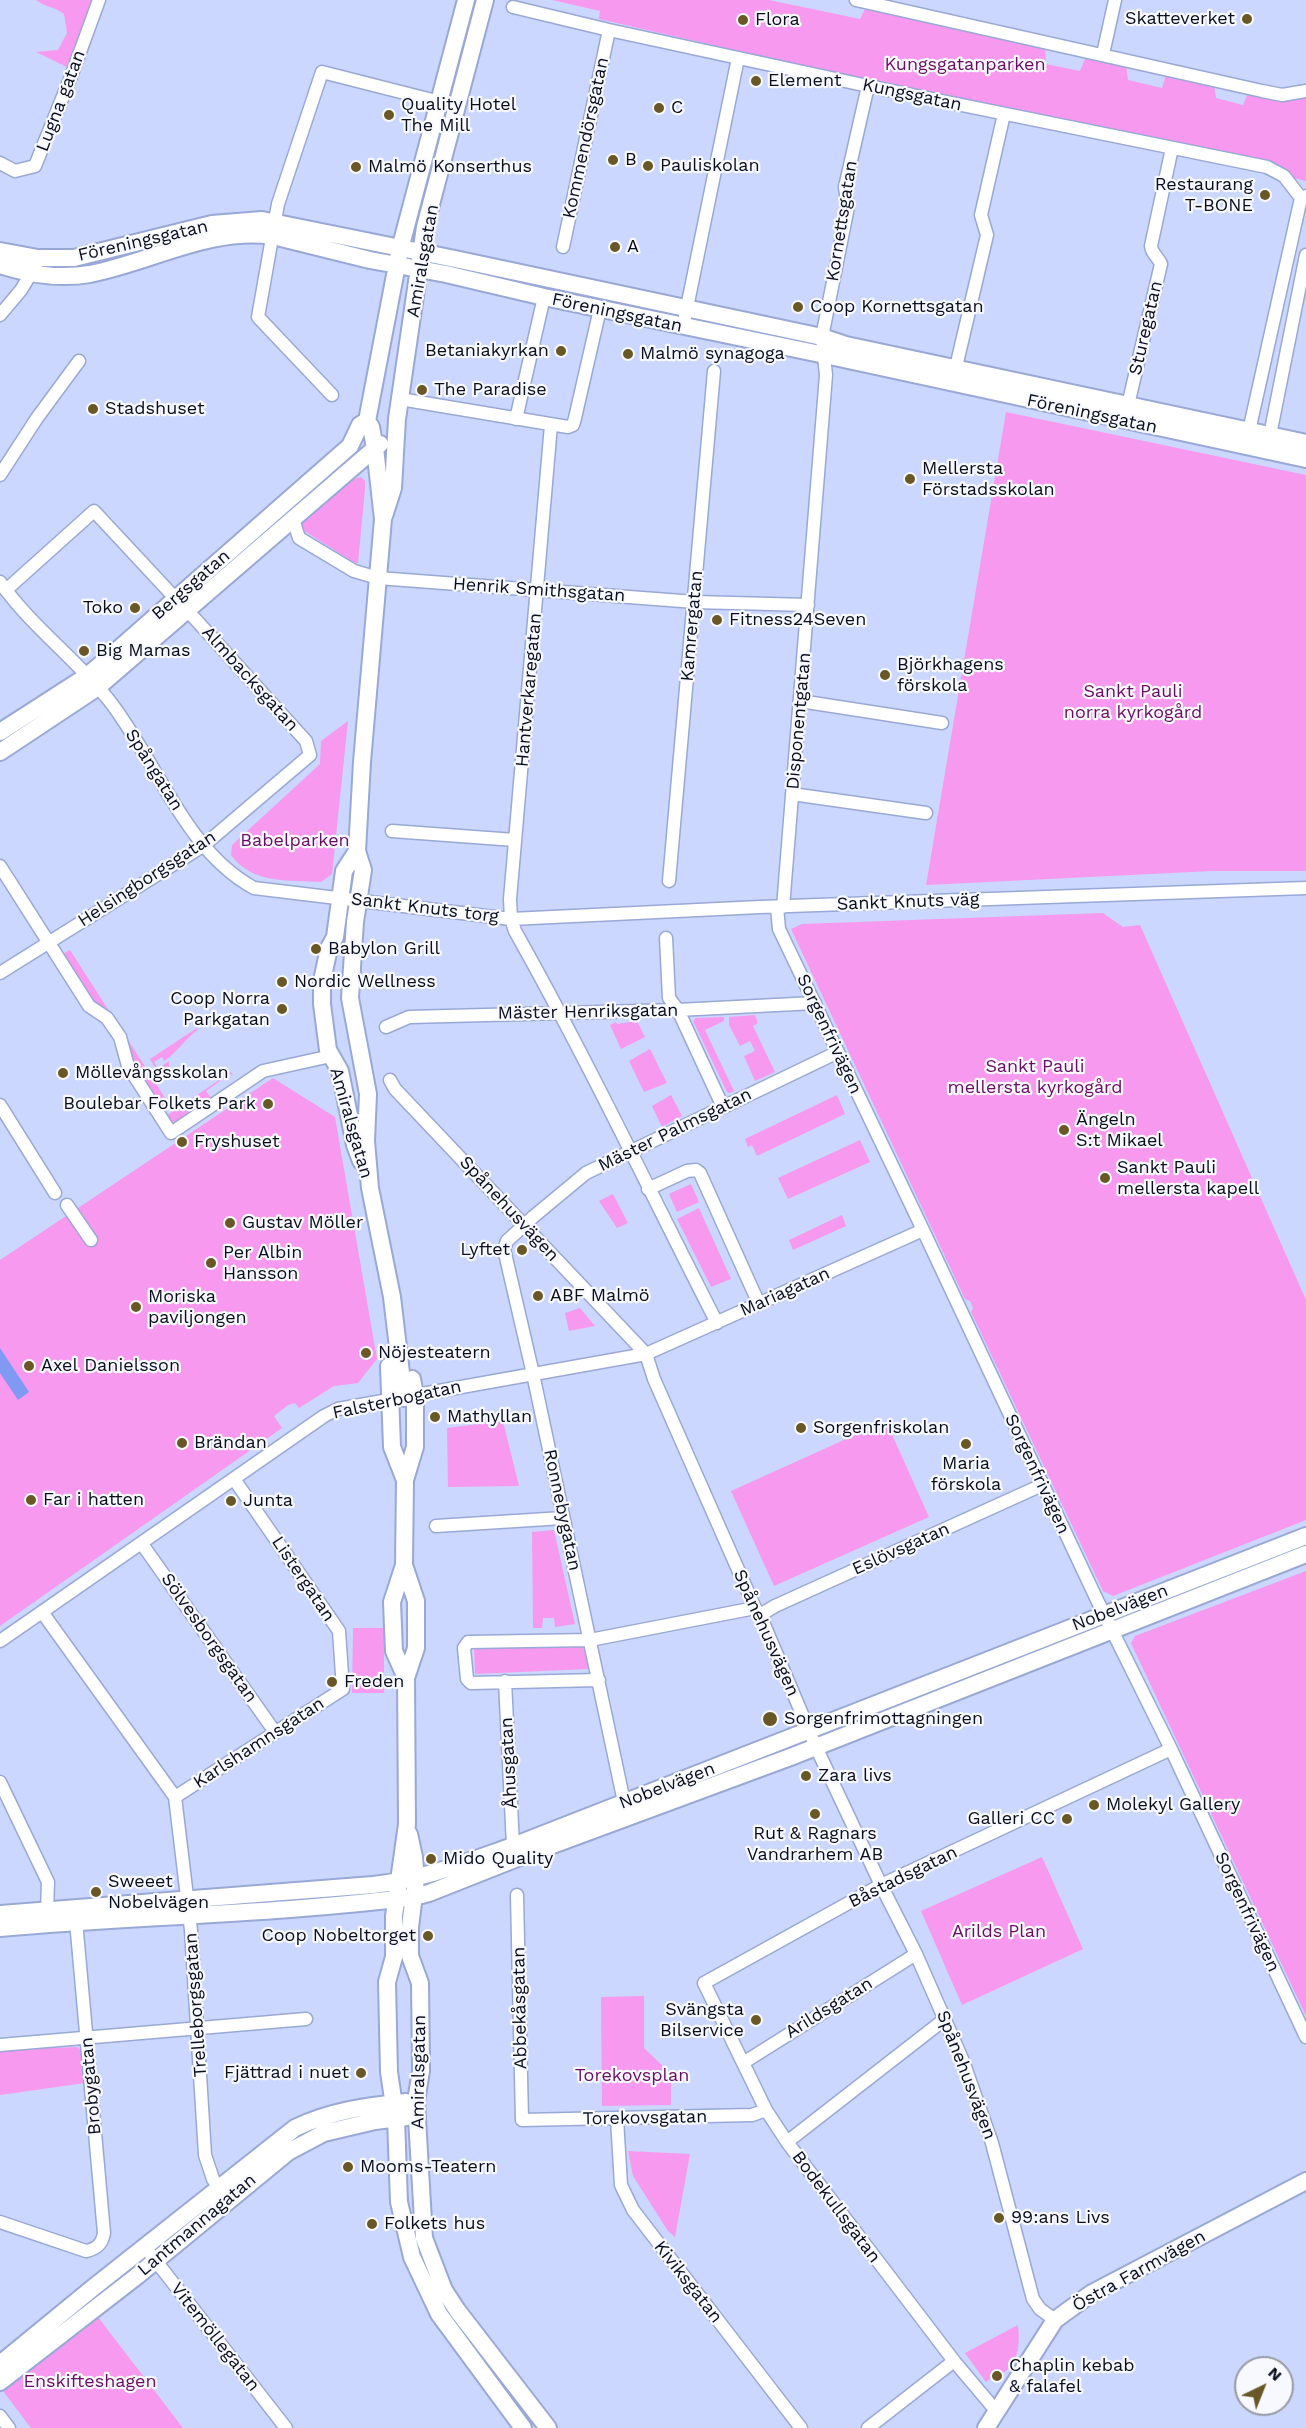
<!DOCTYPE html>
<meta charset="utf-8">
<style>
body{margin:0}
#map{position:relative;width:1306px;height:2428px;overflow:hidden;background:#cbd7fe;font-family:"Work Sans",sans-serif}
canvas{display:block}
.north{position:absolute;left:1234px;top:2356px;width:60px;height:60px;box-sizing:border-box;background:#f8f9fe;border:2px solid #989ba4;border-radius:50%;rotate:43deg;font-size:16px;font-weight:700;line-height:24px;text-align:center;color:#090e1e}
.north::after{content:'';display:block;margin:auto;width:21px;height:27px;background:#695826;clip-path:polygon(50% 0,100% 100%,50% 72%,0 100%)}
</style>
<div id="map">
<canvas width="1306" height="2428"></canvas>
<div class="north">N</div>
</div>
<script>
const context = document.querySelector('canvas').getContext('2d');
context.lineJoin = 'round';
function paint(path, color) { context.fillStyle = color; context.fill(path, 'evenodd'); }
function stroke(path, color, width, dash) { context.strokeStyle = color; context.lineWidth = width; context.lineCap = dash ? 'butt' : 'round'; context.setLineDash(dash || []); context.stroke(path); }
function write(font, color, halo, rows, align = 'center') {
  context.font = font + ' "Work Sans",sans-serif'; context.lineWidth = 4.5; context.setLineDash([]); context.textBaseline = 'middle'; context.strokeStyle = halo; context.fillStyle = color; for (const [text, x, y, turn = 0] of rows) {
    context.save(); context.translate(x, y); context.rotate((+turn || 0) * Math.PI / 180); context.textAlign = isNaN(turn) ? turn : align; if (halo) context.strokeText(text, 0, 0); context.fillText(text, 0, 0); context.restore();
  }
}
paint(new Path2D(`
 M36,0H95L71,69L36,52L58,50L67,33L64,14C55,7 45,7 36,0Z
 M552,0H769L860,19L867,5L1045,45L1046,64L1080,71L1087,54L1126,65L1128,80L1162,88L1166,75L1214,84L1216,98L1243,105L1249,91L1306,95V181L599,19L600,11Z
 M1006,412L1306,475V871H1212L926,885Z
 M361,477L365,481V489L358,563H355L298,527L354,479Z
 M348,721L332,874L321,882C288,880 252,884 231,855L232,845L320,764L321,741Z
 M1103,913L1123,927L1140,925L1306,1300V1520L1113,1596L1103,1591L971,1312L973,1308L970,1301L965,1299L791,929L802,924Z
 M70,950L111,1014L96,1005L62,954Z
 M755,1015L758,1023L753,1026L775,1072L755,1081L744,1056L755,1051L750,1041L740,1046L729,1025V1017Z
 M724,1017V1021L705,1030L734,1091L730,1093L727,1092L693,1021L696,1018Z
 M637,1021L645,1037L621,1049L610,1025L616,1022L617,1024Z
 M197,1028L198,1030C184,1039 178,1052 164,1061L162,1057L154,1062L158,1069L169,1061V1067L159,1074L150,1059Z
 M128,1040L169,1104L161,1109L129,1058Z
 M650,1049L667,1083L644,1092L629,1061Z
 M231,1072L233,1075L230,1074L206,1091L211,1098L202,1105L197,1098L185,1106L189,1113L177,1121L170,1122L166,1116Z
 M273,1078L335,1117L377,1359L358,1383L334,1386L299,1408L295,1403L288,1405L274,1416L282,1428L0,1626V1260Z
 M671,1095L682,1116L662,1127L652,1106Z
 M837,1095L845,1114L757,1156L752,1145L748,1147L745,1139Z
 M860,1140L870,1162L788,1199L778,1178Z
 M691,1184L699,1202L677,1212L669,1194Z
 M613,1194L628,1223L617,1228L599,1201Z
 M699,1208L731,1279L711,1287L677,1219Z
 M842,1215L846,1226L793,1250L789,1240Z
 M580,1308L595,1326L569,1331L565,1313Z
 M503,1421L519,1486L448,1487L447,1428Z
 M886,1421L929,1517L774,1586L731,1491Z
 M554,1530L575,1624L555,1627L554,1618H543L542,1628H533L532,1532Z
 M1306,1571V2016L1131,1643L1135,1636Z
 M353,1628H384V1693H352Z
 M588,1639L589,1669L475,1674L474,1644Z
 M1042,1857L1083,1949L962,2005L921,1911Z
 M644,1996V2048L671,2074V2105L602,2106L601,1997Z
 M77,2047L83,2051L85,2083L0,2095V2050Z
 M628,2151L690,2154L675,2237L668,2231L633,2176Z
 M99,2318L101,2321L183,2428H31L3,2391Z
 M1018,2325C1020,2342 1019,2366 1001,2374L998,2370L990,2374L991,2378L986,2382L965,2353Z`), '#f799ee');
paint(new Path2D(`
 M0,1348L29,1392L18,1400L0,1373Z`), '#8099f2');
const street = new Path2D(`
 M856,0L1262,91L1282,95L1306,91
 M513,7L609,30L868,86L1267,167L1284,176L1301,198
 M1103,54L1115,0
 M0,163L15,171L35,166L72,74L99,0
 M563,247L609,30
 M0,315L21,290L35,267
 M683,327L738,58
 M956,367L987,235L981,215L1004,114
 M332,395L258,317L278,204L322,72L440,102
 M400,399L568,427L573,425L575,418L600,309
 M1128,405L1161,264C1158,257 1152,254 1151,246L1172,148
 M516,419L544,297
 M551,425L510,899L511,919L515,931C587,1059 650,1192 717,1323
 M1252,437L1249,431L1301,198L1306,196
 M1266,440L1270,435L1306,255
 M0,475L37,418L79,361
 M293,519L299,538L354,571L378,578L695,602L808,605
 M0,582C31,626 75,658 108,699C156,759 184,850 254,888L511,919L760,907L1306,888
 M6,590L94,511L175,598
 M800,701L942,723
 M792,794L926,813
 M392,831L515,840
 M0,866L89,1006L107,1018L120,1037L128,1066L171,1133L263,1071L331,1056
 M669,881L714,371
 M777,907L779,929L923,1230L1098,1602L1171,1749L1306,2037
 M783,907L826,375L822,337L848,207L845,187L868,86
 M666,938L669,998L678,1010L723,1107
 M0,973L203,846L310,755L306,741L187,610
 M386,1027L409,1017L678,1010L815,1003
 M390,1080L395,1089L646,1354L654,1379L755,1608L760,1615L816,1747L881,1885L916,1954L963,2061L992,2143L1033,2299L1040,2309L1055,2320
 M0,1105L55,1193
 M648,1189L687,1171L696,1170L700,1173L759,1304
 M67,1205L91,1240
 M436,1526L563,1518
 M142,1544L275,1732
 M42,1612L175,1797L191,1930L205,2155L213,2179L218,2187
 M760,1615L775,1606L1042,1485
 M0,1641L324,1416L338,1409L646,1354L923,1230
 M599,1680L471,1683L467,1679L464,1648L468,1642L590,1640L755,1608
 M505,1681L513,1846
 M0,1782L48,1882L47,1911
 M175,1797L343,1689L339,1631L234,1479
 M624,1802L533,1374L504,1249L507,1241L533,1217L586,1173L838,1052
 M517,1895L522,2120L752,2115L766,2110
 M0,2045L306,2019
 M743,2063L916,1954
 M617,2119L621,2185L633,2210L801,2428
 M787,2142L945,2019
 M0,2222L86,2251C97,2249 102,2244 104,2233L76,1921
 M145,2247L286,2428
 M997,2412L954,2361L787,2142L766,2110L704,1983L881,1885L1171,1749
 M0,2416L9,2428
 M868,2428L954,2361`);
const secondary = new Path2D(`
 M0,251L38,258H74L212,224L262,220L455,259L822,337L846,345L1306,443
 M0,265C28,274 61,279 90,274C151,262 210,227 273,236L370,260L446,274L544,297L825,355L1306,459
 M384,516L393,488L397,419L425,227L485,0
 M0,732L87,676L105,661L350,446L360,425L367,421
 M0,752L98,687L380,444
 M357,851L344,871L335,937L329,948L322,981V1004L328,1050L340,1071L355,1145L361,1161
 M389,1366L392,1447L405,1480
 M404,1398L392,1297L370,1188L366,1141L368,1094L350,998L355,922L363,870L357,851L362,762L383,519L375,448L371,427L367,421L400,249L466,0
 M404,1565L416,1601V1648L406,1678L407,1824L394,1916V1957L387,1982L389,2072L396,2119L399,2202L412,2257L439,2314L523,2428
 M406,1678L394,1651L392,1602L404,1565L405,1480L415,1447V1395L412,1379
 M409,1834L414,1857L416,1879L410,1927V1956L420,1983L421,2071L416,2101L424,2238L444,2290L457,2310L548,2428
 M0,1914L373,1885C422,1880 467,1862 513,1846L1306,1536
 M0,1928C138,1916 277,1914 414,1897L429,1893L520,1857L793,1756L1306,1554
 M0,2364L94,2287L295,2128C330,2111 367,2106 406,2102
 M0,2382L137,2276L288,2152L324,2133L375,2121L407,2117
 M986,2428L1055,2320L1092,2293L1306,2181`);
stroke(street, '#99a8d6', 15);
stroke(secondary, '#99a8d6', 20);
stroke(street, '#fff', 12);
stroke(secondary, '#fff', 16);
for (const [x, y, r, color] of [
 [1247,19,6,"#695826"],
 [743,20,6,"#695826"],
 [756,81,6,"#695826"],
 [659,108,6,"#695826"],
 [389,115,6,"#695826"],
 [613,160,6,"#695826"],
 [648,166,6,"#695826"],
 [356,167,6,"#695826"],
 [1265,195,6,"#695826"],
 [615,247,6,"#695826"],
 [798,307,6,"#695826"],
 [561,351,6,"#695826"],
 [628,354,6,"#695826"],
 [422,390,6,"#695826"],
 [93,409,6,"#695826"],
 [910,479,6,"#695826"],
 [135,608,6,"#695826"],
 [717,620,6,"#695826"],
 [84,651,6,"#695826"],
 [885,675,6,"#695826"],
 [316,949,6,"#695826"],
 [282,982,6,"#695826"],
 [282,1009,6,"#695826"],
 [63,1073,6,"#695826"],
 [268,1104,6,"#695826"],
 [1064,1130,6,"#695826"],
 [182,1142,6,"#695826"],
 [1105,1178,6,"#695826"],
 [230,1223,6,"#695826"],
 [522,1250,6,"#695826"],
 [211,1263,6,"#695826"],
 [538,1296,6,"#695826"],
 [136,1307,6,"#695826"],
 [366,1353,6,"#695826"],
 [29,1366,6,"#695826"],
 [435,1417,6,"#695826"],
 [801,1428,6,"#695826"],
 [182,1443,6,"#695826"],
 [966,1444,6,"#695826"],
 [31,1500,6,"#695826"],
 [231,1501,6,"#695826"],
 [332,1682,6,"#695826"],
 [770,1719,8,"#695826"],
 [806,1776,6,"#695826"],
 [1094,1805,6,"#695826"],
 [815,1814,6,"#695826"],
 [1067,1819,6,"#695826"],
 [431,1859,6,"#695826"],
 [96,1892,6,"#695826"],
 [428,1936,6,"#695826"],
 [756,2020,6,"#695826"],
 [361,2073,6,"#695826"],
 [348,2167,6,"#695826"],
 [999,2218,6,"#695826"],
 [372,2224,6,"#695826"],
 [997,2376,6,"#695826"]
]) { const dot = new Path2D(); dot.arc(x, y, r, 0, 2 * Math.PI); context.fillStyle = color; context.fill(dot); stroke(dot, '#f8f9fe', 2); }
write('18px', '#090e1e', '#f8f9fe', [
 ["Skatteverket",1235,19,"right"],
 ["Flora",755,20],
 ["Element",768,81],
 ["Quality Hotel",401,105],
 ["The Mill",401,126],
 ["C",671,108],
 ["B",625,160],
 ["Pauliskolan",660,166],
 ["Malmö Konserthus",368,167],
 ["Restaurang",1253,185,"right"],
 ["T-BONE",1253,206,"right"],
 ["A",627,247],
 ["Coop Kornettsgatan",810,307],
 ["Betaniakyrkan",549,351,"right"],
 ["Malmö synagoga",640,354],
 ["The Paradise",434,390],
 ["Stadshuset",105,409],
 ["Mellersta",922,469],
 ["Förstadsskolan",922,490],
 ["Toko",123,608,"right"],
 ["Fitness24Seven",729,620],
 ["Big Mamas",96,651],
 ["Björkhagens",897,665],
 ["förskola",897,686],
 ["Babylon Grill",328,949],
 ["Nordic Wellness",294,982],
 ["Coop Norra",270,999,"right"],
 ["Parkgatan",270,1020,"right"],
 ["Möllevångsskolan",75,1073],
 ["Boulebar Folkets Park",256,1104,"right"],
 ["Ängeln",1076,1120],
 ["S:t Mikael",1076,1141],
 ["Fryshuset",194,1142],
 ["Sankt Pauli",1117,1168],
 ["mellersta kapell",1117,1189],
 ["Gustav Möller",242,1223],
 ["Lyftet",510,1250,"right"],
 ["Per Albin",223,1253],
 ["Hansson",223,1274],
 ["ABF Malmö",550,1296],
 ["Moriska",148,1297],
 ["paviljongen",148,1318],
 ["Nöjesteatern",378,1353],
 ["Axel Danielsson",41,1366],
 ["Mathyllan",447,1417],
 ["Sorgenfriskolan",813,1428],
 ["Brändan",194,1443],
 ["Maria",966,1464,"center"],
 ["förskola",966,1485,"center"],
 ["Far i hatten",43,1500],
 ["Junta",243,1501],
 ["Freden",344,1682],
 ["Sorgenfrimottagningen",784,1719],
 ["Zara livs",818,1776],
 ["Molekyl Gallery",1106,1805],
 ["Galleri CC",1055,1819,"right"],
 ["Rut & Ragnars",815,1834,"center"],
 ["Vandrarhem AB",815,1855,"center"],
 ["Mido Quality",443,1859],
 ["Sweeet",108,1882],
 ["Nobelvägen",108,1903],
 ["Coop Nobeltorget",416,1936,"right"],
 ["Svängsta",744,2010,"right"],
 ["Bilservice",744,2031,"right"],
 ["Fjättrad i nuet",349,2073,"right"],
 ["Mooms-Teatern",360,2167],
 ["99:ans Livs",1011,2218],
 ["Folkets hus",384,2224],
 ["Chaplin kebab",1009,2366],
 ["& falafel",1009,2387]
], 'left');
write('18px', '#6a0c65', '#f8f9fe', [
 ["Kungsgatanparken",965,65],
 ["Sankt Pauli",1133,692],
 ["norra kyrkogård",1133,713],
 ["Babelparken",295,841],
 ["Sankt Pauli",1035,1067],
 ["mellersta kyrkogård",1035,1088],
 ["Arilds Plan",999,1932],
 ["Torekovsplan",632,2076],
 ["Enskifteshagen",90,2382]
]);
write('18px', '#090e1e', '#f8f9fe', [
 ["Kungsgatan",912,95,12],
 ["Lugna gatan",61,101,-69],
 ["Kommendörsgatan",586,138,-78],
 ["Kornettsgatan",842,221,-81],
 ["Föreningsgatan",143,241,-13],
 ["Amiralsgatan",423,261,-80],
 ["Föreningsgatan",617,313,12],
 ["Sturegatan",1146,328,-77],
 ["Föreningsgatan",1092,414,12],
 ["Bergsgatan",191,585,-41],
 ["Henrik Smithsgatan",539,590,4],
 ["Kamrergatan",692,626,-85],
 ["Almbacksgatan",250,679,48],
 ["Hantverkaregatan",529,690,-85],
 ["Disponentgatan",799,721,-85],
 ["Spångatan",154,770,58],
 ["Helsingborgsgatan",147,879,-33],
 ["Sankt Knuts väg",908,902,-2],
 ["Sankt Knuts torg",425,908,7],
 ["Mäster Henriksgatan",588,1012,-1],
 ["Sorgenfrivägen",829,1034,65],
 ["Amiralsgatan",351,1123,74],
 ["Mäster Palmsgatan",675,1130,-26],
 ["Spånehusvägen",509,1209,47],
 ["Mariagatan",785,1292,-24],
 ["Falsterbogatan",397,1400,-12],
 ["Sorgenfrivägen",1037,1474,65],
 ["Ronnebygatan",562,1510,78],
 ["Eslövsgatan",901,1549,-24],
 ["Listergatan",303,1579,56],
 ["Nobelvägen",1120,1608,-21],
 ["Spånehusvägen",766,1633,66],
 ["Sölvesborgsgatan",209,1638,55],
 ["Karlshamnsgatan",259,1743,-33],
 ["Åhusgatan",509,1763,-93],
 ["Nobelvägen",667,1786,-21],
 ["Båstadsgatan",903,1877,-26],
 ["Sorgenfrivägen",1247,1912,65],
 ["Trelleborgsgatan",196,2005,-94],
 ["Abbekåsgatan",520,2008,-91],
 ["Arildsgatan",829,2008,-32],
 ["Amiralsgatan",419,2072,-89],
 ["Spånehusvägen",966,2075,69],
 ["Brobygatan",91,2086,-95],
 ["Torekovsgatan",645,2118,-1],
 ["Bodekullsgatan",836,2207,53],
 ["Lantmannagatan",197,2225,-40],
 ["Östra Farmvägen",1139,2271,-29],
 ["Kiviksgatan",688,2282,52],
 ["Vitemöllegatan",215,2337,52]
]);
</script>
